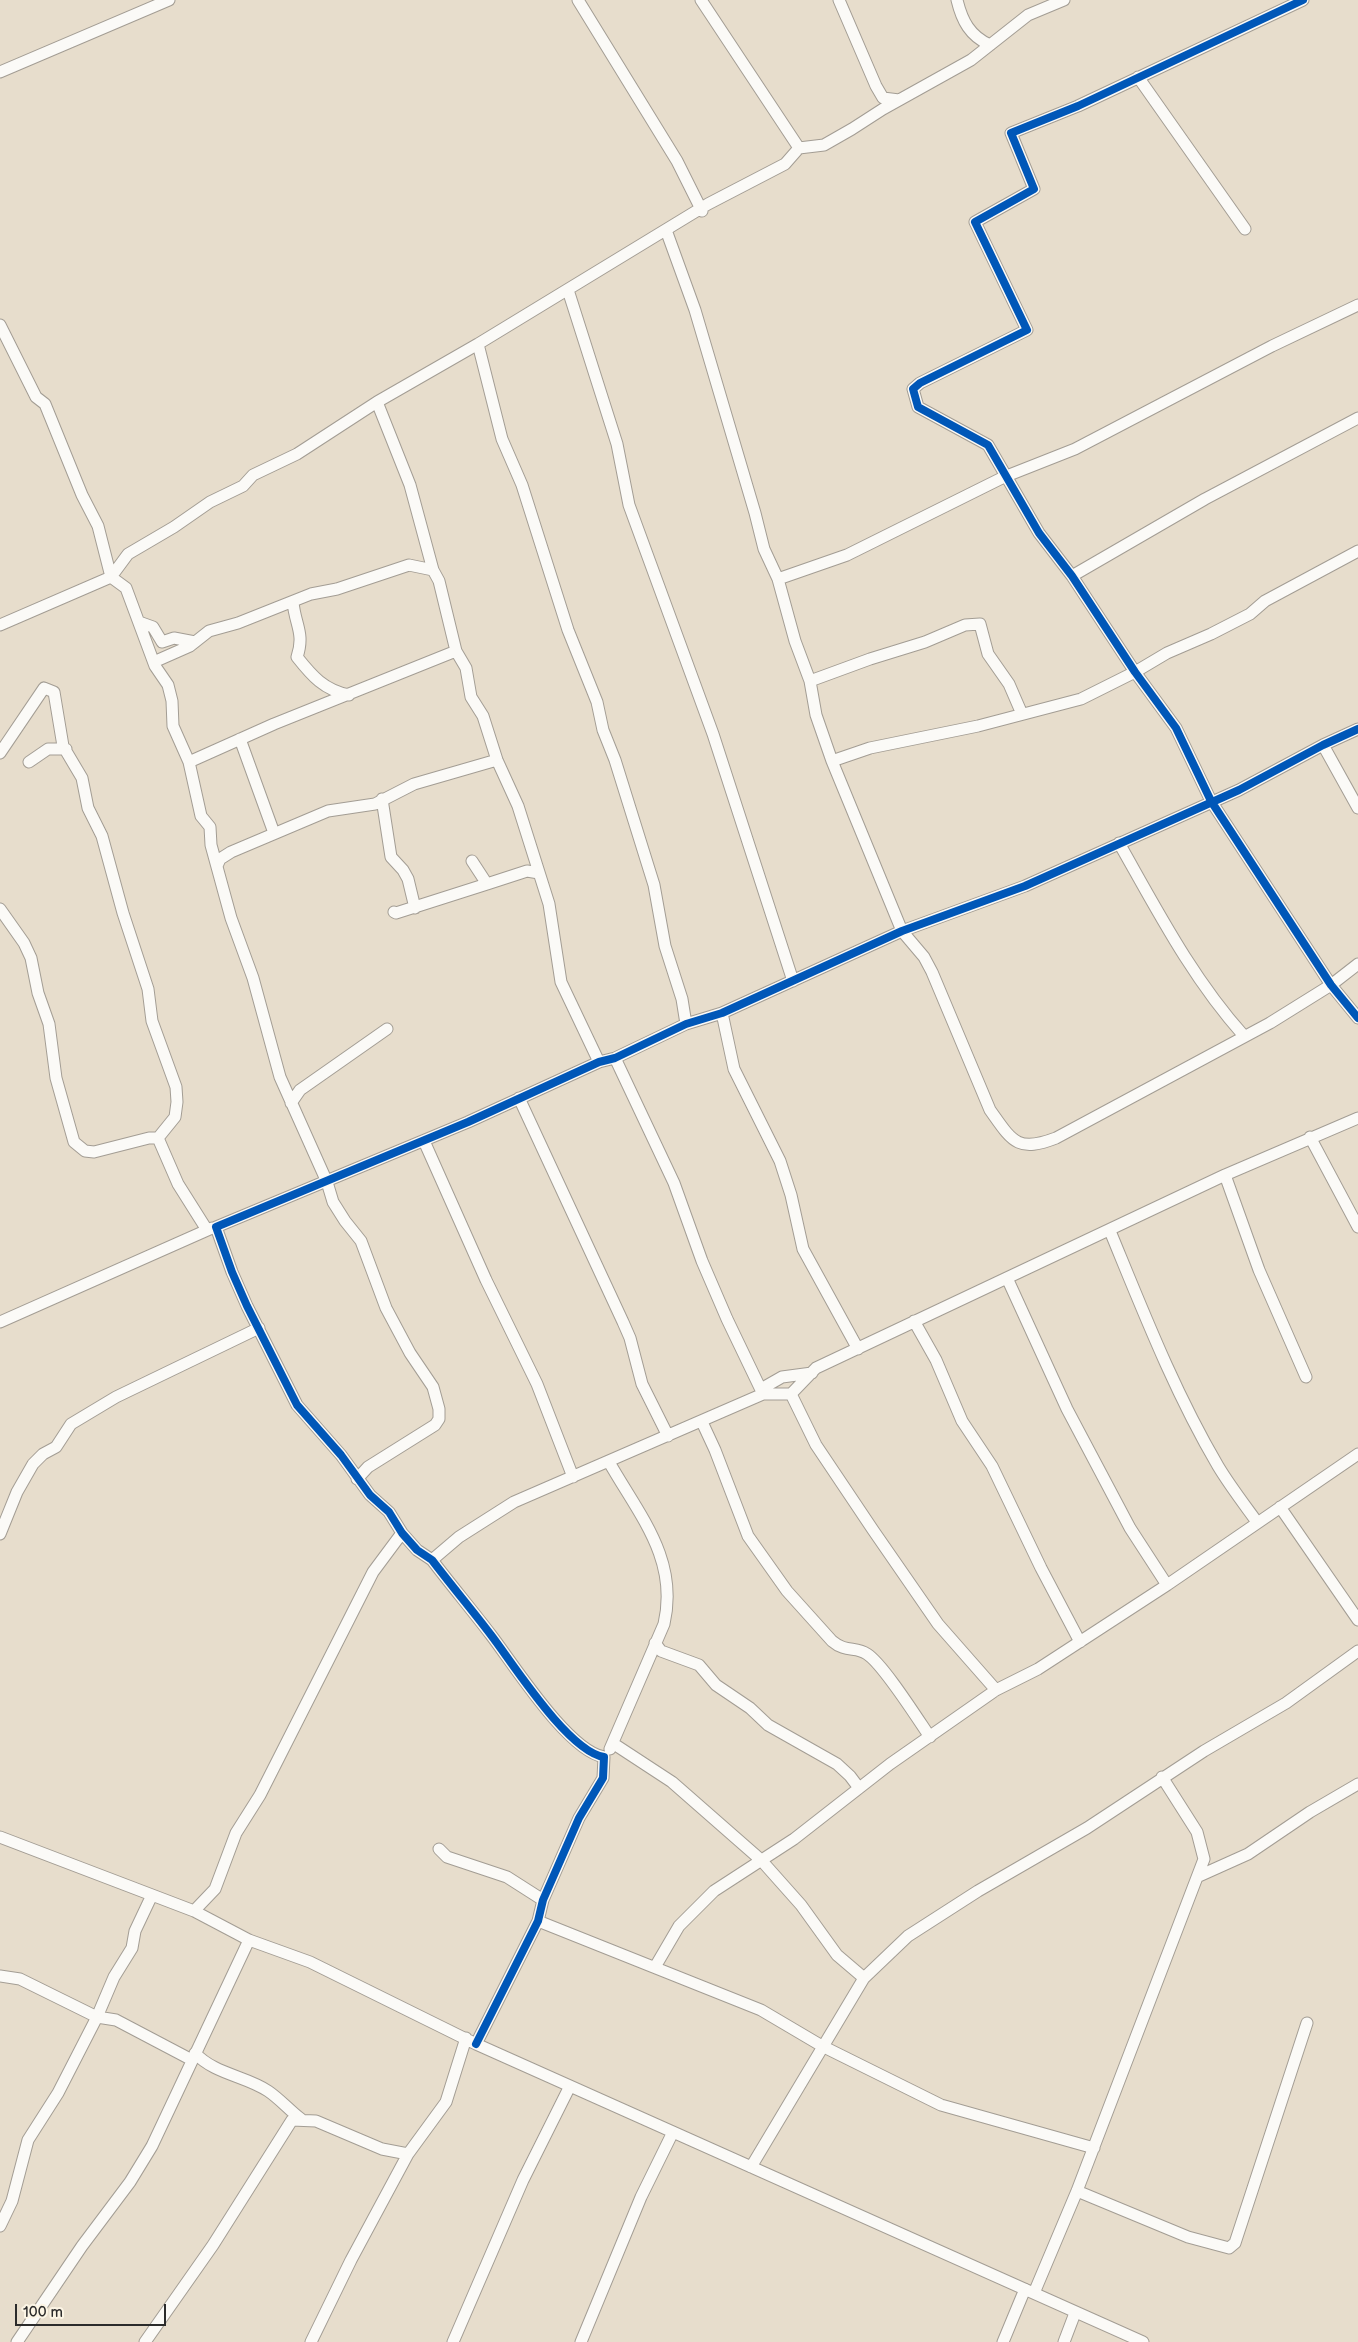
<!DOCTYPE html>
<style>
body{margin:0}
#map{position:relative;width:1358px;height:2342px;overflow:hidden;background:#e7ddcc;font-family:"Balsamiq Sans",sans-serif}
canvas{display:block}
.scale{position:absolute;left:15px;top:2304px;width:151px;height:22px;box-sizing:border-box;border:2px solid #2b2b2b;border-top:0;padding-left:6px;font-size:15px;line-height:18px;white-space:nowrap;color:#2b2b2b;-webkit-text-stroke:4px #fcf5e5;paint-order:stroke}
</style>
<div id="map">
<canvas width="1358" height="2342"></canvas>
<div class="scale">100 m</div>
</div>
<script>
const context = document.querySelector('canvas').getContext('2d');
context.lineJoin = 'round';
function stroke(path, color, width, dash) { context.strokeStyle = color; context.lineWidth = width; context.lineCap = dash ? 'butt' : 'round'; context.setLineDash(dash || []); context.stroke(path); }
const minor = new Path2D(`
 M578,0L677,161L702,211
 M701,0L799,148
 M839,0L876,86L883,98L899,100
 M957,0C962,21 970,36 990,45
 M1303,0L1078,106L1011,133L1034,189L975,222L1027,330L920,383L913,389L918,407L988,445L1039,533L1072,576L1135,672L1176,728L1211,801L1331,985L1358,1018
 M0,72L169,0
 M1138,77L1245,229
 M666,230L695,310L755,513L764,549L778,579L795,641L810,681L816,715L832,761L902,931L924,957L932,972L990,1110C1012,1141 1017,1153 1056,1138L1270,1023L1331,985L1358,964
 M568,290L617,444L629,505L713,734L793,981
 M0,325L36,397L45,404L82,495L98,526L111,577L126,588L155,666L168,685L172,701L173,726L189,762L201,816L210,827L211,845L231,918L253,978L280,1077L327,1182L333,1202L345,1221L361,1241L386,1308L410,1353L433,1387L439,1409V1419L435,1425L368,1467L357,1479
 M478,344L502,439L522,485L568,630L597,702L603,730L615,760L654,885L665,946L682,999L686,1024
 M377,402L410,485L433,570L439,581L456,651L466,668L471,697L483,716L497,760L518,806L549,904L561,982L599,1062
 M1072,576L1205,499L1358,418
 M778,579L847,555L1004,477L1075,449L1272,346L1358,305
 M293,602C295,625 305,633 297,657C312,676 324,690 349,695
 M139,622L153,627L162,642L174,638L195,642
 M0,625L111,577L128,554L174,527L210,502L243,486L253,475L297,454L377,402L478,344L708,204L785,164L799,148L824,145L852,129L883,109L971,60L1028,15L1064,0
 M155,666L156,661L190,646L209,631L238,623L311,594L337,589L409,565L433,570
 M810,681L870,659L925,642L965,625L980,624L988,654L1009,684L1022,714
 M240,739L274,833
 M1323,745L1358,808
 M0,753L44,688L54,692L63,746L82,778L88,808L102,836L123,913L148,989L152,1021L176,1087L177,1102L175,1117L158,1138L178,1184L207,1230
 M832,761L870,748L978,726L1081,699L1135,672L1167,653L1211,634L1250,614L1265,601L1358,551
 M29,762L48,749H66
 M189,762L274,724L456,651
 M382,799L391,857L403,870L408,879L415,908
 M1119,843C1157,910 1192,978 1244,1036
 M472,861L487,884L527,871L539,873
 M217,866L220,859L231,852L328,811L375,804L414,784L497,760
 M0,909L24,943L31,958L38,993L49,1024L56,1078L74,1142L85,1151L94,1152L149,1138H158
 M394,912L396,913L487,884
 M722,1013L734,1069L780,1161L791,1195L803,1249L858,1349
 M615,1058L674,1183L702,1261L727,1319L763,1394
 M519,1098L623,1322L630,1338L642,1384L668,1436
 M291,1103L300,1090L387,1029
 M1310,1137L1358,1227
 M424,1141L486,1280L537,1384L573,1477
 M1225,1175L1259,1270L1306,1377
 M1110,1231C1143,1311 1174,1391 1218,1466C1230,1486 1244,1504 1257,1522
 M1007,1278L1067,1409L1130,1528L1167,1585
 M914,1321L936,1360L962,1421L992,1466L1041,1568L1080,1642
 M0,1322L212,1228
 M761,1389L782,1377L812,1373
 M791,1394L816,1445L873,1530L938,1624L996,1690
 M702,1422L715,1450L748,1536L787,1591L832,1641C846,1653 856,1646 867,1654C883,1664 917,1718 930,1737
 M609,1462C639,1515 679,1559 664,1624L610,1749
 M1280,1507L1358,1620
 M0,1534L17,1492L33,1464L43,1454L56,1447L71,1424L116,1397L259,1328
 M432,1560L459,1537L514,1502L763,1394H791L816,1368L1225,1175L1358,1118
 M655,1643L661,1651L699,1665L716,1685L750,1708L768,1725L837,1764L850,1776L859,1788
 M614,1744L672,1782L761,1860L801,1905L837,1955L864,1978
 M0,1837L194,1911L249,1940L310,1962L476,2044L1143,2342
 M439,1849L447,1857L507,1877L543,1900
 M1199,1876L1248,1854L1310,1812L1358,1784
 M194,1911L215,1889L236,1833L260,1795L373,1572L402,1533
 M538,1921L761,2010L822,2046L941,2105L1094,2148
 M655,1967L679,1926L714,1891L794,1839L890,1764L996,1690L1038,1669L1167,1585L1358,1454
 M0,1976L20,1979L97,2017L116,2020L192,2060
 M476,2044L538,1921L543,1900L579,1818L603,1778L604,1757C568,1751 514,1665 491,1635C472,1610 451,1585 432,1560L417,1550L402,1533L389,1512L370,1495L341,1455L297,1405L247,1306L232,1272L216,1227L468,1122L599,1062L615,1058L686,1024L722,1013L902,931L1025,886L1239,790L1323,745L1358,729
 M195,2053C214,2074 246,2076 268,2091C280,2099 290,2111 301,2119
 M751,2167L864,1978L908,1936L978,1891L1087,1828L1204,1751L1286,1703L1358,1651
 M1077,2191L1188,2237L1229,2248L1235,2243L1307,2023
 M0,2226L12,2201L28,2140L58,2093L97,2017L114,1977L132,1948L135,1931L152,1895
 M1034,2293L1077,2191L1204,1859L1197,1832L1162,1777
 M17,2342L82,2246L130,2182L152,2146L249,1940
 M145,2342L213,2245L292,2120L316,2121L382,2149L408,2154
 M311,2342L351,2260L408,2154L446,2102L466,2038
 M453,2342L523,2180L570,2086
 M581,2342L641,2197L673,2132
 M1003,2342L1025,2289
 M1064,2342L1075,2313`);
stroke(minor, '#a39d94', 13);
stroke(minor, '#fbfaf7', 11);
stroke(new Path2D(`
 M1303,0L1078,106L1011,133L1034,189L975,222L1027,330L920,383L913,389L918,407L988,445L1039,533L1072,576L1135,672L1176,728L1211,801L1331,985L1358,1018
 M476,2044L538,1921L543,1900L579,1818L603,1778L604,1757C568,1751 514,1665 491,1635C472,1610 451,1585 432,1560L417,1550L402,1533L389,1512L370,1495L341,1455L297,1405L247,1306L232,1272L216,1227L468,1122L599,1062L615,1058L686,1024L722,1013L902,931L1025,886L1239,790L1323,745L1358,729`), '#0057b8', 8);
</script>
